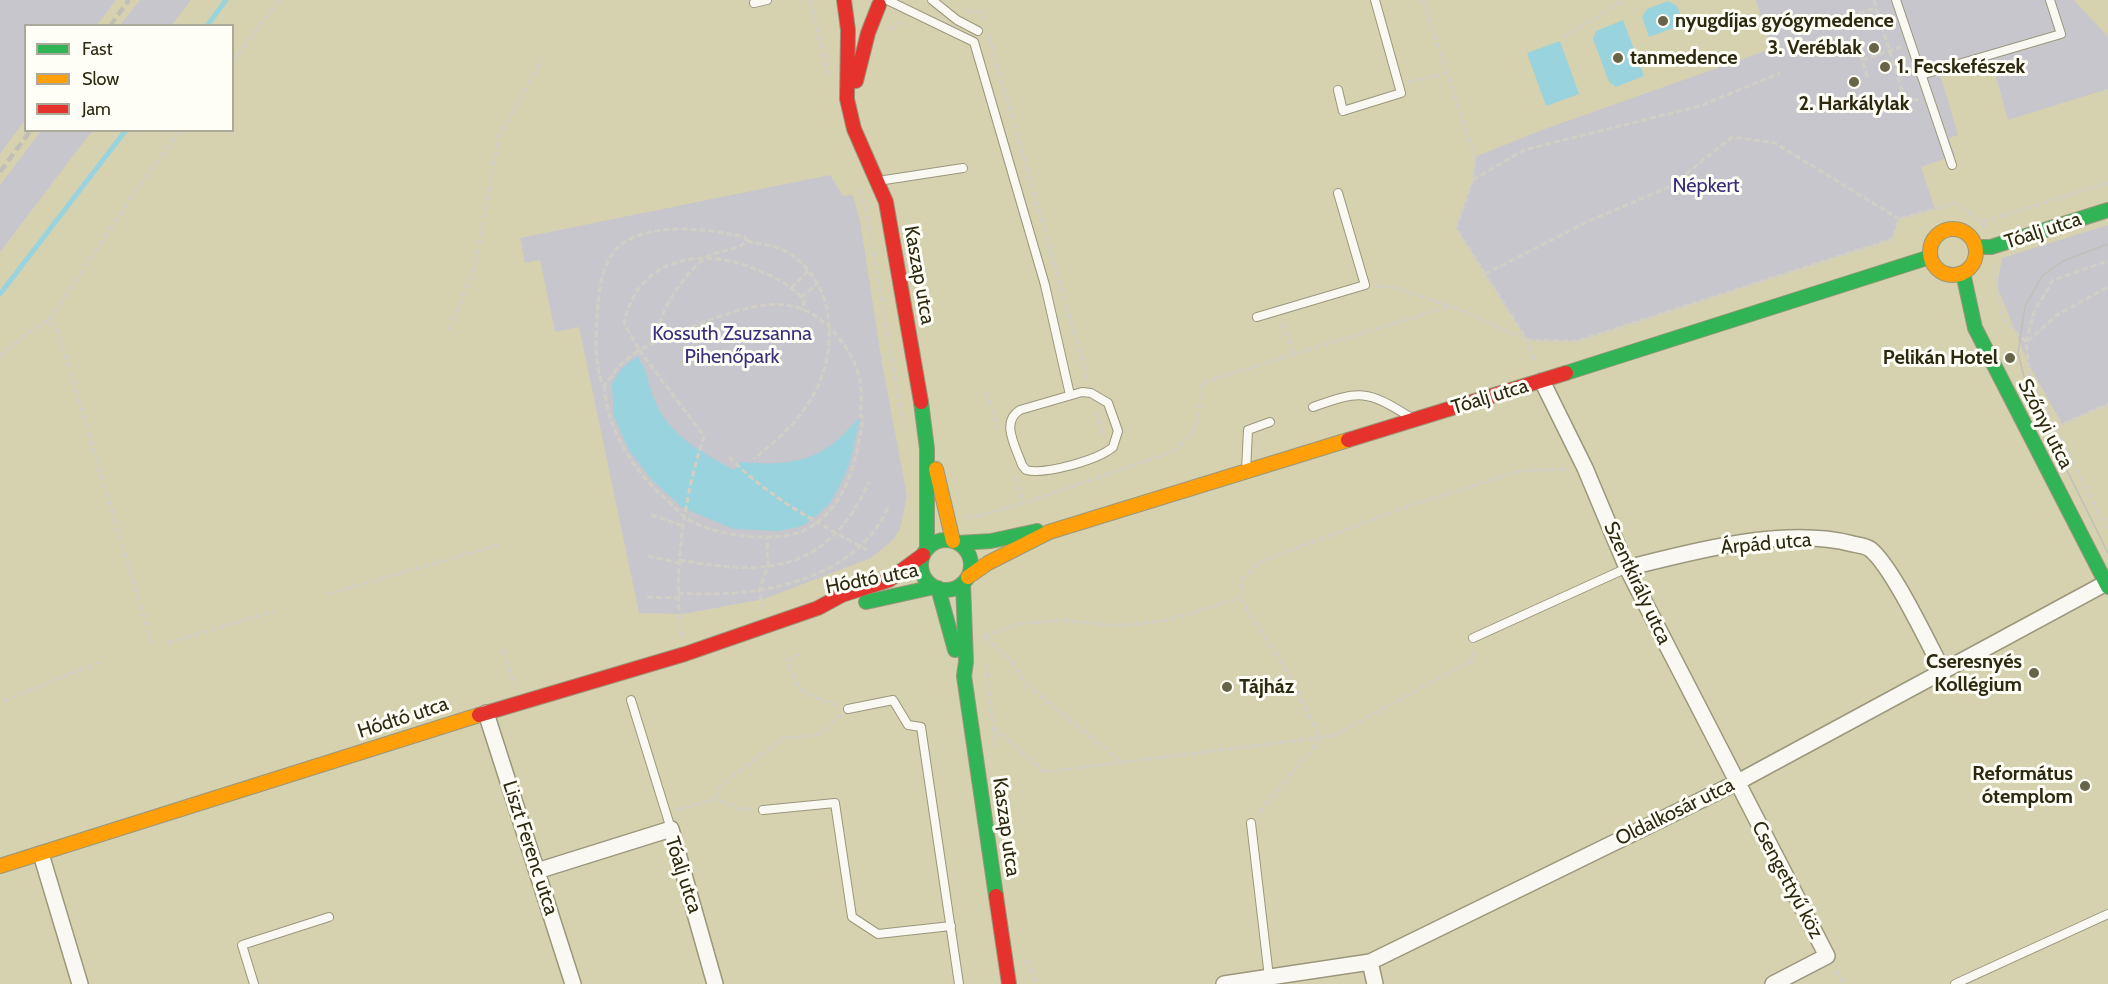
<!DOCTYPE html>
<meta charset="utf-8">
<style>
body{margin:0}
#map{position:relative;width:2108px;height:984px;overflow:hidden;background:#d6d2af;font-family:Cabin,sans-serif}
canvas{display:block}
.legend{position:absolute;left:24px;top:24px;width:210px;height:108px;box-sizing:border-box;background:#fefef7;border:2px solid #aaa99a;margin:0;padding:8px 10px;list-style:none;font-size:18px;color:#2c290f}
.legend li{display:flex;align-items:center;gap:12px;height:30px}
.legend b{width:30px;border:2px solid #aaa99a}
</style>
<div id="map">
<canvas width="2108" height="984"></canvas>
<ul class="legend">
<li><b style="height:8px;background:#30b455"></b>Fast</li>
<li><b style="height:8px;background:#ff9f0a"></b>Slow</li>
<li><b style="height:8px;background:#e5322d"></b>Jam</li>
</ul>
</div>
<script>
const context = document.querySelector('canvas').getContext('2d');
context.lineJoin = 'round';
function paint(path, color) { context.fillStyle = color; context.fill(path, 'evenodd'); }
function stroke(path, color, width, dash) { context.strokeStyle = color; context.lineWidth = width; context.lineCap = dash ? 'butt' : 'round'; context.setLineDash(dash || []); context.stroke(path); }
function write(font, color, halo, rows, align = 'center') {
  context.font = font + ' Cabin,sans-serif'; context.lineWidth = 6; context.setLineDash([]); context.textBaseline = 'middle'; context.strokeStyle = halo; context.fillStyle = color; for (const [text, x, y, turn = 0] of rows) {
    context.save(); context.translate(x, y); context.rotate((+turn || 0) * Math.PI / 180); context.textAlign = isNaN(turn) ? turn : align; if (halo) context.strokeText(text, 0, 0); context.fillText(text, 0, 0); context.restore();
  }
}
paint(new Path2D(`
 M0,0H116L97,25L26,26L25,120L0,154Z
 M140,0H191L172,25H120Z
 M1756,0H2074L2108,37V89L2008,120L1992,62L1941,77L1958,135L1949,138L1955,155L1921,167L1935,209L1899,219L1892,239L1577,341L1527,340L1456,228L1473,180L1475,157L1542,130L1771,49Z
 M41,131H92L0,252V185Z
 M830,175L843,196L853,195L860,221L882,363L907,496L900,529L893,540L871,558L764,599L683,614L639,613L579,327L555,332L540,260L525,263L520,238Z
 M2108,225V404L2062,424L2028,363L1997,286L2002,258Z`), '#c7c6cd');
paint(new Path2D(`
 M1668,1L1677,6L1684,24L1649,37L1642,17L1647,9Z
 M1623,20L1644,76L1616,87L1609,82L1593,39L1596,31Z
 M1560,41L1579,94L1546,106L1527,53Z
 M637,356C649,374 647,380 654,399C668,435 701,452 734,470L740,462C774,465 806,465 834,443C843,436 851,425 860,418L850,462L841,483L830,503L815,517L812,516L806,524L798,527L778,531L734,529L683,508L654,482L630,452L614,417L612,384L622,368Z`), '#99d3dd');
stroke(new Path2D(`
 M207,26L226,0
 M0,294L126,130`), '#99d3dd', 5);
const lane = new Path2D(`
 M887,0L974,42L1045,285L1070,395
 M932,0L957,20L978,31
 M1896,0L1952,165
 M754,3L767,0
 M1921,75L2061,34L2050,0
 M1338,90L1343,111L1401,93L1375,0
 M878,181L963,168
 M1257,317L1365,285L1338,193
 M1082,392L1091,393L1108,403L1118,431L1113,447C1098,460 1045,475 1026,470L1022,465C1016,447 1000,422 1020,410Z
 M1313,407C1360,390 1367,390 1410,417
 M1246,471L1248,430L1270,422
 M1473,638L1627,568
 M631,700L671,829
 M848,709L893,700L908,725L921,727L959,984
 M763,810L835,803L852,917L878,934L951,926
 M1251,823L1269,977
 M254,984L242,945L329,917
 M1955,984L2108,914`);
const street = new Path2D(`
 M1542,381L1585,468L1627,568L1827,956L1773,984
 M1627,568C1695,551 1784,526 1853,544C1858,545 1866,546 1870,549C1892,566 1928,643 1943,671
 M486,713L573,984
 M41,854L80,984
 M537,871L671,829L715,984
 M1370,962L1375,984
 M1224,984L1370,962L1736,783L2106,583`);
const fast = new Path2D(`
 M1976,247H1991L2108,210
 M1963,273L1975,328L2108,587
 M1566,373L1930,257
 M921,402L927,449V549
 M921 565a25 25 0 1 1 50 0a25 25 0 1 1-50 0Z
 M958,543L991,541L1037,531
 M963,583L966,662L964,676L996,896
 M938,588L955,650
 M866,602L934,587`);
const slow = new Path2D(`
 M1930 252a23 23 0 1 1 46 0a23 23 0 1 1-46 0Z
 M936,469L953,541
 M968,577L988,563L1049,532L1348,440
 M0,866L479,715`);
const jam = new Path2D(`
 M844,0L848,30L847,99L854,129L886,202L921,402
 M856,81L868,33L879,5
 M1348,440L1566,373
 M479,715L685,654L818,608L842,595L889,580L923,555
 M996,896L1009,984`);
stroke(lane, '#9a977b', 10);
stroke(street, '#9a977b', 18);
stroke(fast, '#9a977b', 16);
stroke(slow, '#9a977b', 16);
stroke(jam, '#9a977b', 16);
stroke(new Path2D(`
 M810,0L828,74
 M1423,0L1475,157L1473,180L1456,228L1527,340L1536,364
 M1874,0L1876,8
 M968,11L982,12L985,21
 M889,29L904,21
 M1790,33L1876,8L1906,103L1918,99
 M989,36L1088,381
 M1563,38L1624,0
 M1860,54L1868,79
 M1862,60L1901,47
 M232,62L279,0
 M1408,82L1447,73
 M1473,180L1524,150L1700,106L1780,73
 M859,190L866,209L904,431
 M1982,222L2108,183
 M747,241C760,244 776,245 787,252C838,283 839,353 811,399C797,423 775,442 754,459
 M1994,265L2002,318L2026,342L2030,376L2108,532
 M1485,274L1589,221L1671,186L1732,137L1775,143L1899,219
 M1375,286L1393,287L1449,306
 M791,288L808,271
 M801,297L817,284
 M49,320L131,198L181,130
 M1282,322L1294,354
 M449,330L475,266L499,135L543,59
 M656,341C656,315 686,269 709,256C720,250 739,250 747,241L745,237C708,229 635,218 611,256C600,273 598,299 597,318C596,339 594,368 604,386L620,365L639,350L624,323C639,254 707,246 762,272C778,279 793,286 804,301L803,310
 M2028,341L2057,315L2108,287
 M2026,342L2034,312L2053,280L2108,261
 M0,356L27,333L49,320L58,332L153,647
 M604,386C608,433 635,473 670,503C676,508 681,515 687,519C708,531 738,537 763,537C782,537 804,535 819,521C850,495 857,456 863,418L860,415C864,386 859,365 842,342C805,293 767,300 715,318C689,327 664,337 639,350L704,436C684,496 672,575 682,637
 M986,391L998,428
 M1096,411L1104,436
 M2056,427L2108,404
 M729,457C770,499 817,522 867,550
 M1015,477L1024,503
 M651,515L684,526
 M966,517L982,515L1024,503L1172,452C1201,430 1199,418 1201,383L1437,310L1451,306L1527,340L1577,341L1892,239L1899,219L1955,203L1982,222L1985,229
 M648,556L679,563
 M679,560C768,576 827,573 869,482
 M678,593C753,599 858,582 889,505
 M328,594L501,544
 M647,597L678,598
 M1240,598L1283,665L1321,738L1257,815
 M763,610L759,590L768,566L767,538
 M984,636L1019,624L1061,620L1120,626L1168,620L1240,598L1242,579L1260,562L1405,507L1520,471L1568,469
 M984,637L1011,660L1025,683L1122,763
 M168,643L274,611
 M503,650L514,685
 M799,654L787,660C801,697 802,692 837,705
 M986,663L995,746
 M3,701L103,661
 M993,727L1044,772L1333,736L1474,659V649
 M716,799L720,786L783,738L818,735L841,715
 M676,810L716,799L739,809H753
 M1026,960L1037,984
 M1835,970L1843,984`), '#d1cfc4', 3, [6, 3]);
stroke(lane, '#f9f8f3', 8);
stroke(street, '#f9f8f3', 15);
stroke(fast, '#30b455', 14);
stroke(slow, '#ff9f0a', 14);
stroke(jam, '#e5322d', 14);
stroke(new Path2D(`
 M2108,244L2063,261L2042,276L2025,306L2018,353L2028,392L2108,553`), '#c0bfb6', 1.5);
stroke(new Path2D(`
 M110,26L129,0
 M0,172L31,130`), '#c0bfb6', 4.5, [9, 4.5]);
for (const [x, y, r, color] of [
 [1663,21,6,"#686447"],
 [1874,48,6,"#686447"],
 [1618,58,6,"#686447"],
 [1885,67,6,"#686447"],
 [1854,82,6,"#686447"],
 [2010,358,6,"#686447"],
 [2034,673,6,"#686447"],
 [1227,687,6,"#686447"],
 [2085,786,6,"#686447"]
]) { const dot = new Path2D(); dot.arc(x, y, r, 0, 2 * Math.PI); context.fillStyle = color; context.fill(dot); stroke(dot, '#fefef7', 2); }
write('bold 20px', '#2c290f', '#fefef7', [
 ["nyugdíjas gyógymedence",1675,21],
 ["3. Veréblak",1862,48,"right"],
 ["tanmedence",1630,58],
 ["1. Fecskefészek",1897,67],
 ["2. Harkálylak",1854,104,"center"],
 ["Pelikán Hotel",1998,358,"right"],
 ["Cseresnyés",2022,662,"right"],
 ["Kollégium",2022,685,"right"],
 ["Tájház",1239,687],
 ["Református",2073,774,"right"],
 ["ótemplom",2073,797,"right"]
], 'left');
write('20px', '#372f79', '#fefef7', [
 ["Népkert",1706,186],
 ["Kossuth Zsuzsanna",732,334],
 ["Pihenőpark",732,357]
]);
write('20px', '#2c290f', '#fefef7', [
 ["Tóalj utca",2043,231,-18],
 ["Kaszap utca",919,275,80],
 ["Tóalj utca",1490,397,-17],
 ["Szőnyi utca",2045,424,63],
 ["Árpád utca",1766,544,-5],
 ["Hódtó utca",872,579,-11],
 ["Szentkirály utca",1637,583,65],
 ["Hódtó utca",403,718,-18],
 ["Oldalkosár utca",1675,812,-26],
 ["Kaszap utca",1006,827,82],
 ["Liszt Ferenc utca",530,848,72],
 ["Tóalj utca",683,875,72],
 ["Csengettyű köz",1787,880,62]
]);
</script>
